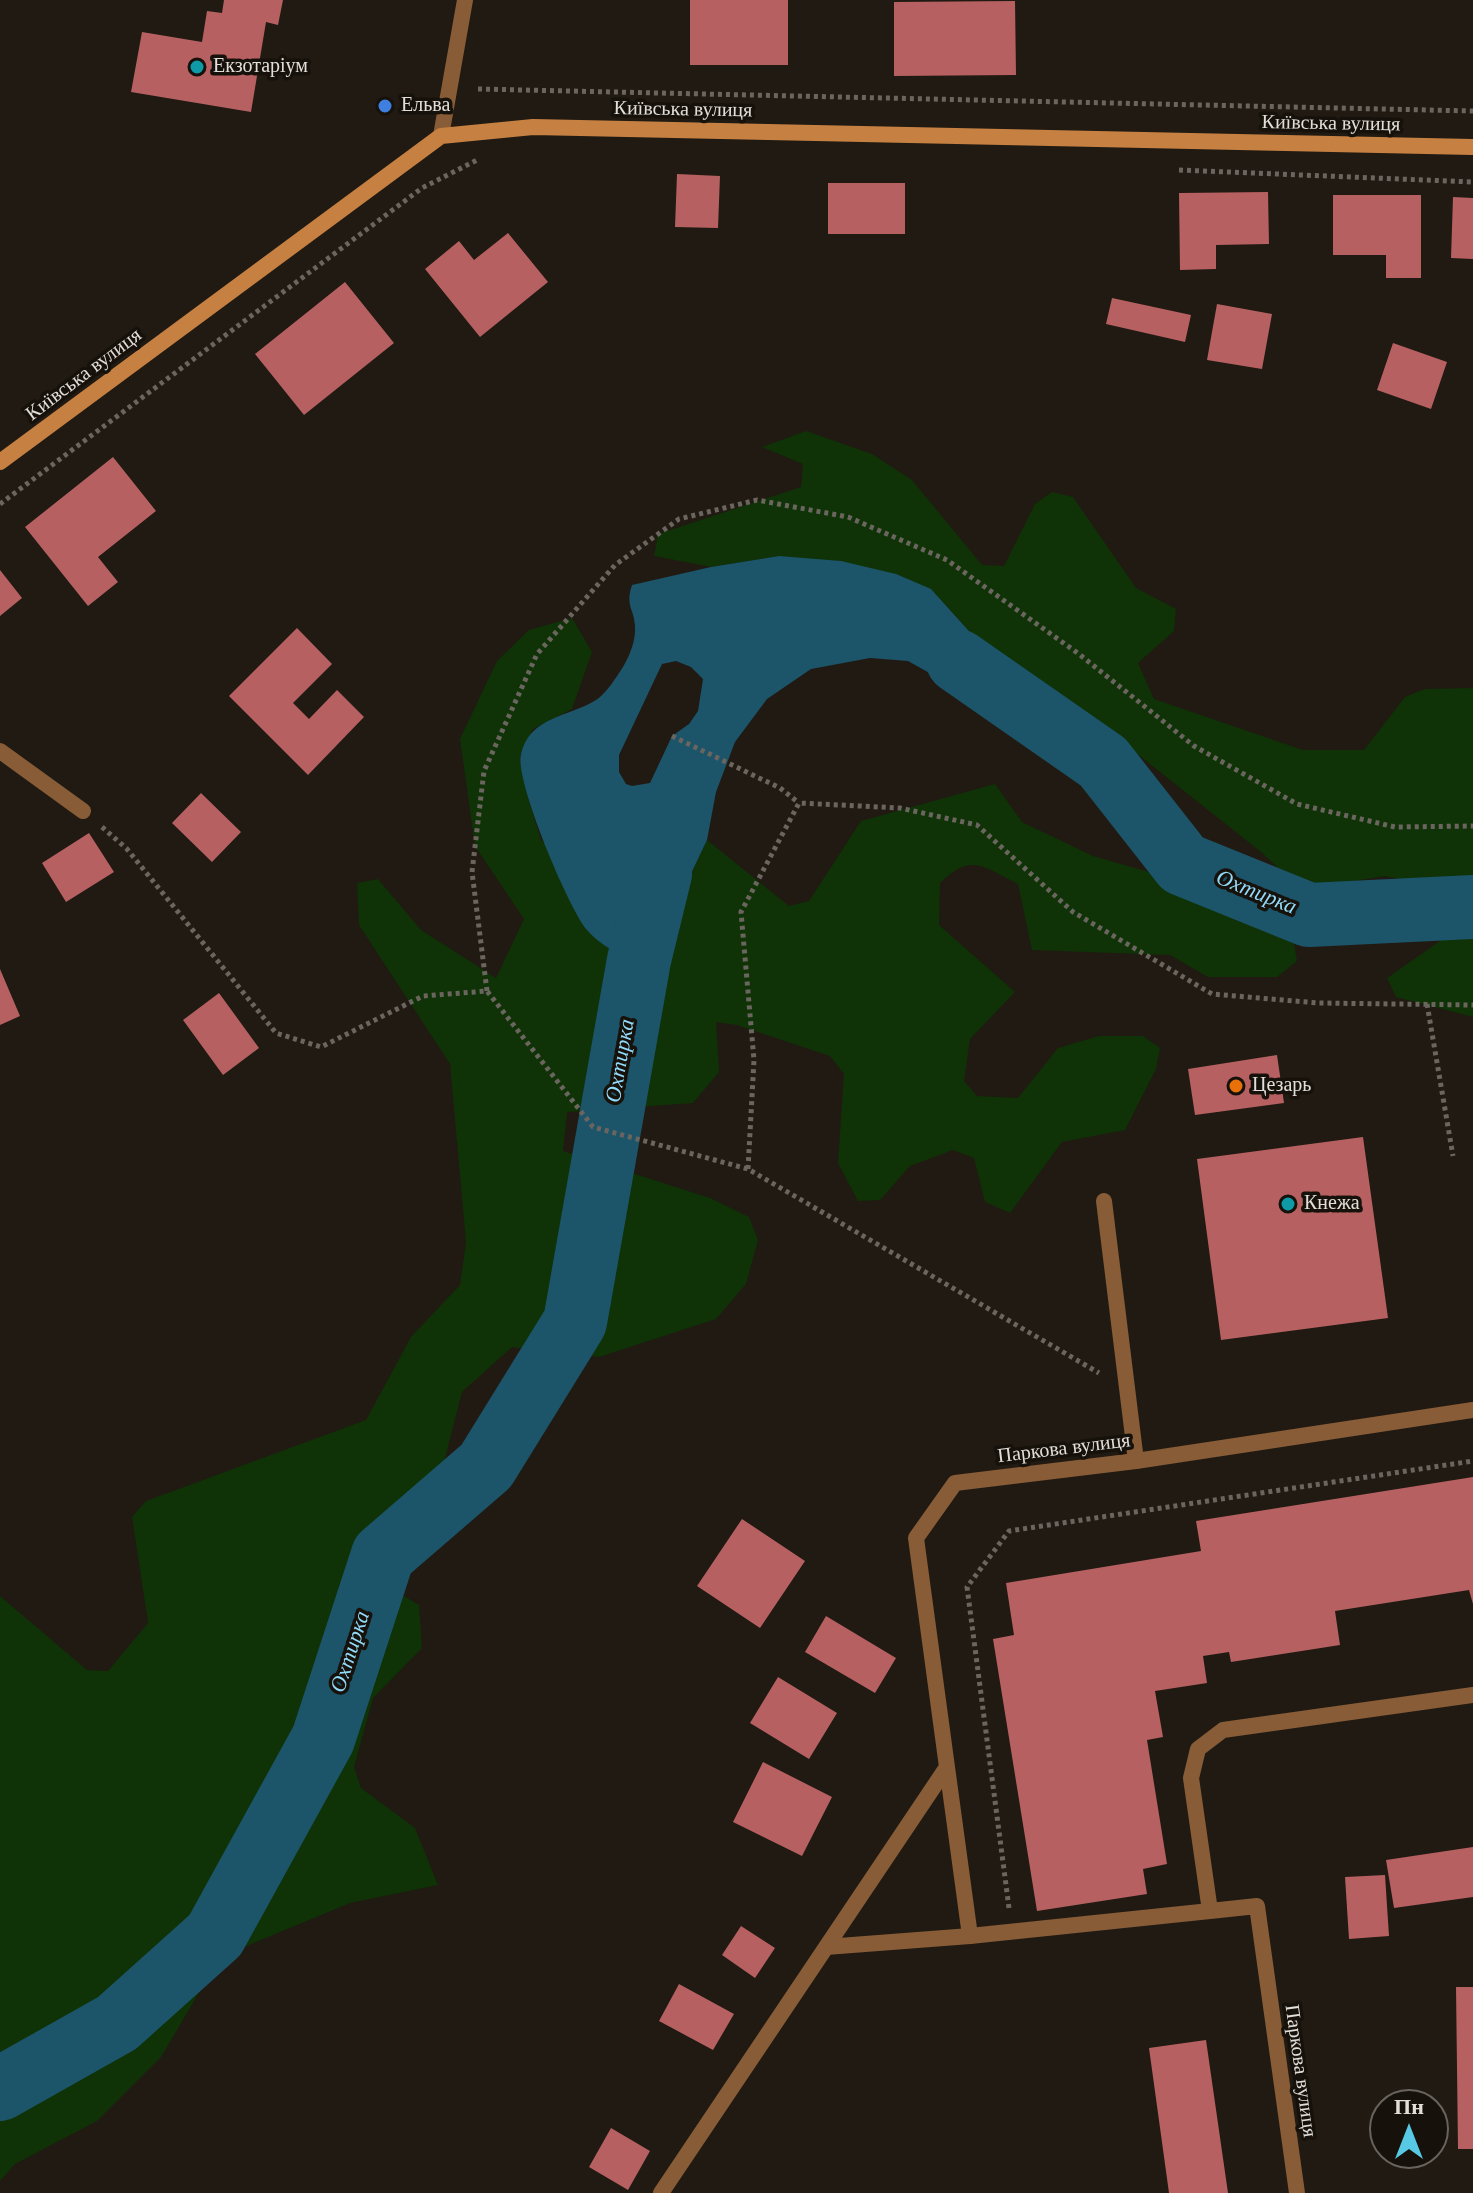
<!DOCTYPE html>
<meta charset="utf-8">
<style>
body{margin:0}
#map{position:relative;width:1473px;height:2193px;overflow:hidden;background:#201a12;font-family:"Times New Roman",serif}
canvas{display:block}
.north{position:absolute;left:1369px;top:2089px;width:80px;height:80px;box-sizing:border-box;background:#16110a;border:2px solid #68635d;border-radius:50%;rotate:0deg;font-size:22px;font-weight:700;line-height:32px;text-align:center;color:#e2ded9}
.north::after{content:'';display:block;margin:auto;width:28px;height:36px;background:#58c9e4;clip-path:polygon(50% 0,100% 100%,50% 72%,0 100%)}
</style>
<div id="map">
<canvas width="1473" height="2193"></canvas>
<div class="north">Пн</div>
</div>
<script>
const context = document.querySelector('canvas').getContext('2d');
context.lineJoin = 'round';
function paint(path, color) { context.fillStyle = color; context.fill(path, 'evenodd'); }
function stroke(path, color, width, dash) { context.strokeStyle = color; context.lineWidth = width; context.lineCap = dash ? 'butt' : 'round'; context.setLineDash(dash || []); context.stroke(path); }
function write(font, color, halo, rows, align = 'center') {
  context.font = font + ' "Times New Roman",serif'; context.lineWidth = 7; context.setLineDash([]); context.textBaseline = 'middle'; context.strokeStyle = halo; context.fillStyle = color; for (const [text, x, y, turn = 0] of rows) {
    context.save(); context.translate(x, y); context.rotate((+turn || 0) * Math.PI / 180); context.textAlign = isNaN(turn) ? turn : align; if (halo) context.strokeText(text, 0, 0); context.fillText(text, 0, 0); context.restore();
  }
}
paint(new Path2D(`
 M806,431L872,454L912,480L982,565L1004,566L1035,504L1052,492L1073,497L1136,588L1176,609L1174,631L1138,663L1154,699L1303,750H1364L1405,697L1425,689L1473,688V893L1385,876L1341,883L1302,900L1290,919L1297,961L1277,977H1208L1170,955L1032,950L1018,884C983,867 972,852 940,883L939,925L1015,992L970,1039L964,1081L977,1096L1018,1098L1058,1048L1099,1036H1143L1160,1048L1156,1069L1125,1130L1062,1142L1010,1213L985,1202L974,1158L953,1150L910,1166L880,1200L858,1201L838,1163L844,1074L830,1056L737,1025L716,1022L719,1072L693,1103L567,1112L563,1151L710,1198L749,1217L758,1240L746,1284L716,1319L599,1357L512,1347L462,1392L441,1474L370,1530L365,1573L419,1605L422,1648L373,1698L354,1767L361,1788L415,1828L438,1885L350,1903L220,1957L161,2057L97,2121L15,2164L0,2181V1596L87,1670L108,1671L148,1623L132,1517L146,1501L366,1420L411,1337L460,1285L466,1242L450,1064L359,925L357,883L378,879L421,930L496,978L524,919L475,846L460,739L497,661L529,630L572,618L592,652L572,709L533,729L520,756L528,798L541,840L658,943L707,840L789,906L809,901L861,821L995,784L1022,822L1093,856L1271,907L1277,867L1261,852L1073,703L995,660L931,589L779,556L711,567L654,556L658,534L801,487L803,464L762,447Z
 M1473,918V1017L1396,997L1387,978Z`), '#0f3206');
paint(new Path2D(`
 M779,556L841,561L896,574L931,589L995,660L1030,714L951,685L908,661L870,658L811,669L767,699L735,742L716,792L707,840L658,943L639,960C619,955 601,946 587,930C569,909 514,780 521,754C530,716 569,717 596,700C606,694 617,676 623,667C630,655 636,640 635,626C634,608 625,606 632,585L711,567ZM676,661L691,667L703,679L698,711L689,724L672,736L650,783L632,786L626,784L619,772V755L662,664Z`), '#1c5469');
stroke(new Path2D(`
 M958,661L1103,762L1183,864L1309,915L1473,907
 M0,2089L117,2023L215,1935L323,1739L383,1555L486,1466L575,1322L639,960L660,874`), '#1c5469', 64);
paint(new Path2D(`
 M224,0H283L278,25L266,22L251,112L131,92L142,32L202,42L207,11L222,13Z
 M690,0H788V65H690Z
 M1015,1L1016,75L894,76V2Z
 M677,174L720,176L718,228L675,227Z
 M828,183H905V234H828Z
 M1268,192L1269,244L1216,245V269L1180,270L1179,193Z
 M1333,195H1421V278H1386V255H1333Z
 M1453,197L1473,198V259L1451,258Z
 M508,233L548,282L480,337L425,269L459,241L474,260Z
 M345,282L394,343L304,415L255,354Z
 M1112,298L1191,315L1185,342L1106,324Z
 M1217,304L1272,314L1262,369L1207,360Z
 M1393,343L1447,362L1431,409L1377,390Z
 M113,457L156,511L98,557L118,582L88,606L25,527Z
 M0,570L22,598L0,616Z
 M297,628L332,664L293,703L309,719L337,690L364,717L308,775L229,696Z
 M201,793L241,832L212,862L172,823Z
 M89,833L114,872L66,902L42,863Z
 M0,969L20,1016L0,1025Z
 M219,993L259,1048L223,1075L183,1020Z
 M1277,1055L1284,1103L1195,1115L1188,1069Z
 M1363,1137L1388,1318L1221,1340L1197,1159Z
 M1473,1477V1604L1469,1590L1335,1611L1340,1645L1231,1662L1229,1652L1203,1656L1207,1683L1155,1691L1163,1737L1147,1740L1167,1864L1143,1869L1147,1894L1037,1911L993,1639L1014,1635L1006,1583L1201,1551L1196,1521Z
 M742,1519L805,1561L760,1628L697,1586Z
 M826,1616L896,1658L875,1693L805,1652Z
 M778,1677L837,1713L809,1759L750,1723Z
 M763,1762L832,1797L802,1856L733,1822Z
 M1473,1847V1897L1394,1908L1386,1860Z
 M1385,1875L1389,1936L1349,1939L1345,1877Z
 M741,1926L775,1948L755,1978L722,1955Z
 M679,1984L734,2014L713,2050L659,2021Z
 M1456,1987H1473V2149H1458Z
 M1206,2040L1228,2193H1169L1149,2048Z
 M611,2128L650,2151L628,2190L589,2167Z`), '#b66061');
stroke(new Path2D(`
 M478,89L1473,111
 M1179,170L1473,182
 M0,504L422,188L479,159
 M672,736L780,788L799,803
 M102,827L127,849L276,1033L321,1047L423,996L487,991L593,1127L748,1169L1099,1373
 M487,991L472,872L484,771L537,654L615,565L679,519L757,500L848,517L947,560L1079,654L1194,746L1297,804L1395,827L1473,826
 M1427,1004L1453,1156
 M748,1169L754,1060L741,912L799,803L900,808L977,825L1073,912L1212,994L1318,1003L1473,1005
 M1009,1908L967,1587L1009,1531L1473,1461`), '#6a655e', 5, [4, 4]);
stroke(new Path2D(`
 M1104,1201L1136,1461
 M1210,1911L1257,1906L1297,2193
 M970,1936L1210,1911L1191,1778L1198,1749L1223,1730L1473,1695`), '#875c37', 16);
stroke(new Path2D(`
 M441,136L465,0
 M0,751L83,811
 M826,1947L970,1936L947,1767
 M661,2193L947,1767L916,1538L955,1483L1136,1461L1473,1410`), '#875c37', 16);
stroke(new Path2D(`
 M0,462L441,136L533,127L1473,147`), '#c68042', 16);
for (const [x, y, r, color] of [
 [197,67,8,"#0f9aa8"],
 [385,106,8,"#3f7fe0"],
 [1236,1086,8,"#e8710a"],
 [1288,1204,8,"#0f9aa8"]
]) { const dot = new Path2D(); dot.arc(x, y, r, 0, 2 * Math.PI); context.fillStyle = color; context.fill(dot); stroke(dot, '#16110a', 3); }
write('20px', '#e2ded9', '#16110a', [
 ["Екзотаріум",213,67],
 ["Ельва",401,106],
 ["Цезарь",1252,1086],
 ["Кнежа",1304,1204]
], 'left');
write('20px', '#e2ded9', '#16110a', [
 ["Київська вулиця",683,110,1],
 ["Київська вулиця",1331,124,1],
 ["Київська вулиця",84,375,-37],
 ["Паркова вулиця",1064,1449,-7],
 ["Паркова вулиця",1300,2071,82]
]);
write('italic 22px', '#91dafa', '#16110a', [
 ["Охтирка",1256,893,22],
 ["Охтирка",621,1061,-80],
 ["Охтирка",351,1652,-72]
]);
</script>
